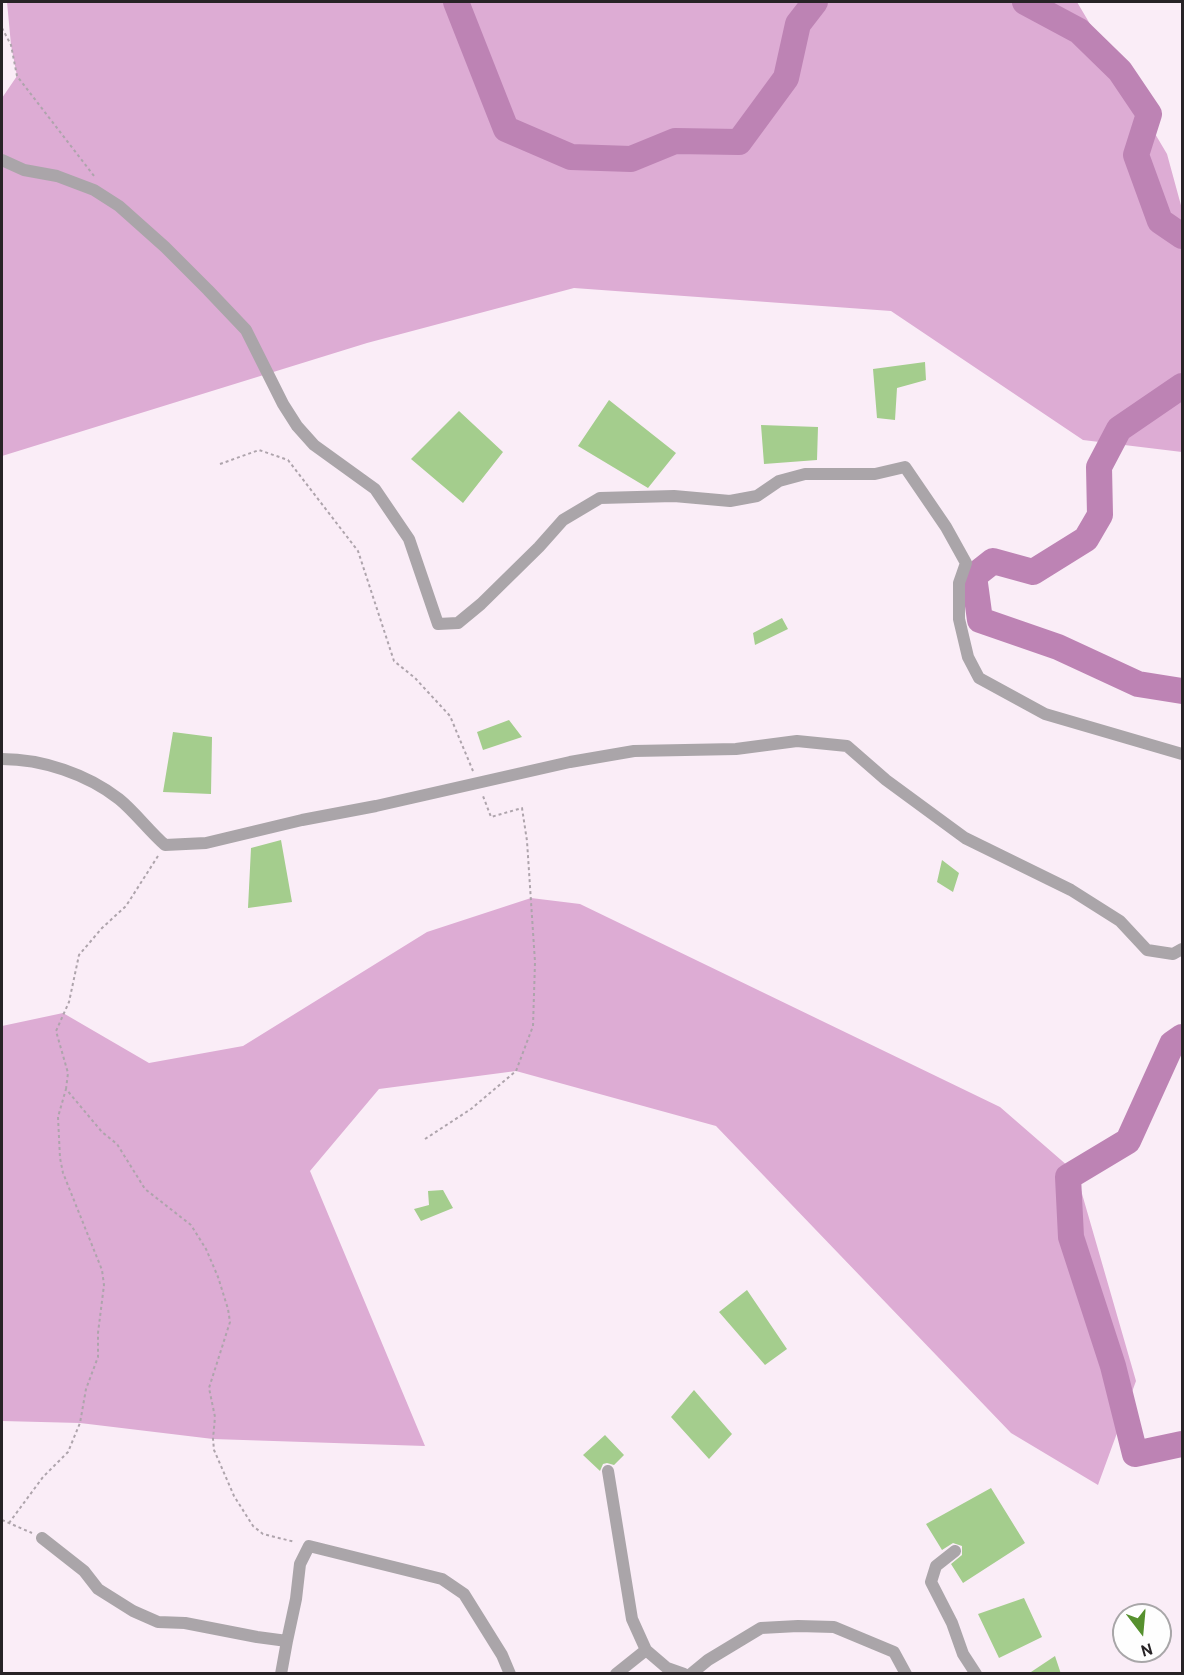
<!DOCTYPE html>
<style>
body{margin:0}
#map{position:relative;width:1184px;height:1675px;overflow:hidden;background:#faedf7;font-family:Overpass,sans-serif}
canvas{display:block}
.frame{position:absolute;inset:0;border:3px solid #272326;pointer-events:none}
.north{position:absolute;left:1112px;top:1603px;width:60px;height:60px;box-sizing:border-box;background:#fefefe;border:2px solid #a8a6a8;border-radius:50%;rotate:164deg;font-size:16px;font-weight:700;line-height:24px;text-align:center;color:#272326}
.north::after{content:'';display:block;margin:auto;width:21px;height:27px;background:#56902e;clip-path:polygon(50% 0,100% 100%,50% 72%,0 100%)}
</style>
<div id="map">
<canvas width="1184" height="1675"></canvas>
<div class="frame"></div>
<div class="north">N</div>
</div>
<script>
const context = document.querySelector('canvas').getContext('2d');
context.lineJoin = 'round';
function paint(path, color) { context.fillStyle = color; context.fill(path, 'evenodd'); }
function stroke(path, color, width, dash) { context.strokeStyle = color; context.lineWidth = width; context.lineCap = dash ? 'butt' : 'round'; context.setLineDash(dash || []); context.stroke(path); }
paint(new Path2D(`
 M7,2H1077L1167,154L1182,209V452L1083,440L891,311L574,288L367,343L2,456V98L17,76L11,45Z
 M531,898L580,904L1000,1107L1076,1173L1136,1381L1098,1485L1011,1433L716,1126L516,1071L379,1089L310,1171L425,1446L213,1439L80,1423L2,1421V1026L63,1013L149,1063L243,1046L427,932Z`), '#ddacd4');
stroke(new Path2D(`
 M456,2L506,129L571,157L631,159L675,141L739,142L786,78L798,24L815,2
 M1025,2L1079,31L1120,71L1149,114L1136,155L1160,221L1182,236
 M1182,386L1119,429L1099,467L1100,515L1086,539L1033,572L993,561L974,576L980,620L1058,647L1138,684L1182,691
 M1182,1037L1172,1044L1128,1141L1068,1177L1071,1237L1113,1366L1135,1454L1182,1444`), '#bd83b4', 26);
paint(new Path2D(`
 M925,362L926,380L897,388L895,420L877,418L873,369Z
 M609,400L676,453L648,488L578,446Z
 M459,411L503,452L463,503L411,459Z
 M761,425L818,427L817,460L764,464Z
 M782,618L788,629L755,645L753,633Z
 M509,720L522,737L483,750L477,732Z
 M173,732L212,737L211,794L163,792Z
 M281,840L292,902L248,908L251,848Z
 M942,860L959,873L953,892L937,882Z
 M443,1190L453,1208L421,1221L414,1209L429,1205L428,1191Z
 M747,1290L787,1349L765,1365L719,1312Z
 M694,1390L732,1434L709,1459L671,1417Z
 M605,1435L624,1455L614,1465L607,1463L603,1464L600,1471L583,1455Z
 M991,1488L1025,1543L963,1583L951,1564L962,1555V1546L953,1543L942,1550L926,1524Z
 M1024,1598L1042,1637L999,1658L978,1614Z
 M1055,1656L1061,1674H1028Z`), '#a4cd8d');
stroke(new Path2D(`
 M2,28L11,45L17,76L94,176
 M220,464L259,450L288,460L358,551L394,661L415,678L450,716L473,771
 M66,1089L68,1073L56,1031L69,1002L79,955L102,928L126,906L158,856
 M425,1139L471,1109L516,1071L533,1026L535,962L527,841L522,808L491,817L483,796
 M2,1520L32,1533
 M9,1523L43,1477L68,1452L80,1423L86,1389L98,1357V1333L104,1285L102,1270L63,1173L60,1158L58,1117L66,1089L102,1132L117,1144L145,1189L191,1225L206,1249L218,1277L228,1309L230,1322L209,1388L215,1417L213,1439L214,1450L234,1496L253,1526L263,1534L295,1542`), '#aea4ac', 2, [3, 3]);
stroke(new Path2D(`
 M2,160L24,170L57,176L94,190L119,206L165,247L208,290L246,330L283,404L297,426L314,445L375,489L409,539L438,624L458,623L481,604L539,547L563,520L600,498L674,496L730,501L757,496L779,481L805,474H875L905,467L946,527L966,563L959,583V619L968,657L979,678L1045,714L1182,754
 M2,759C42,759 87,774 119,799C135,812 149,831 165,845L206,843L302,820L376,806L570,762L634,751L736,749L797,741L847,746L886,780L965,838L1071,890L1120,921L1147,950L1173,954L1182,949
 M608,1471L632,1619L646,1650L667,1668L684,1674
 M42,1538L84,1571L98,1589L133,1611L158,1622L185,1623L257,1637L287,1641L296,1599L300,1564L309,1546L442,1579L464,1594L502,1655L510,1674
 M955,1551L936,1566L931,1582L952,1623L963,1654L976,1674
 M281,1674L287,1641
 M616,1674L646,1650
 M691,1674L708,1660L761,1628L798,1626L834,1627L894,1652L906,1674`), '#aaa5a9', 12);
</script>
